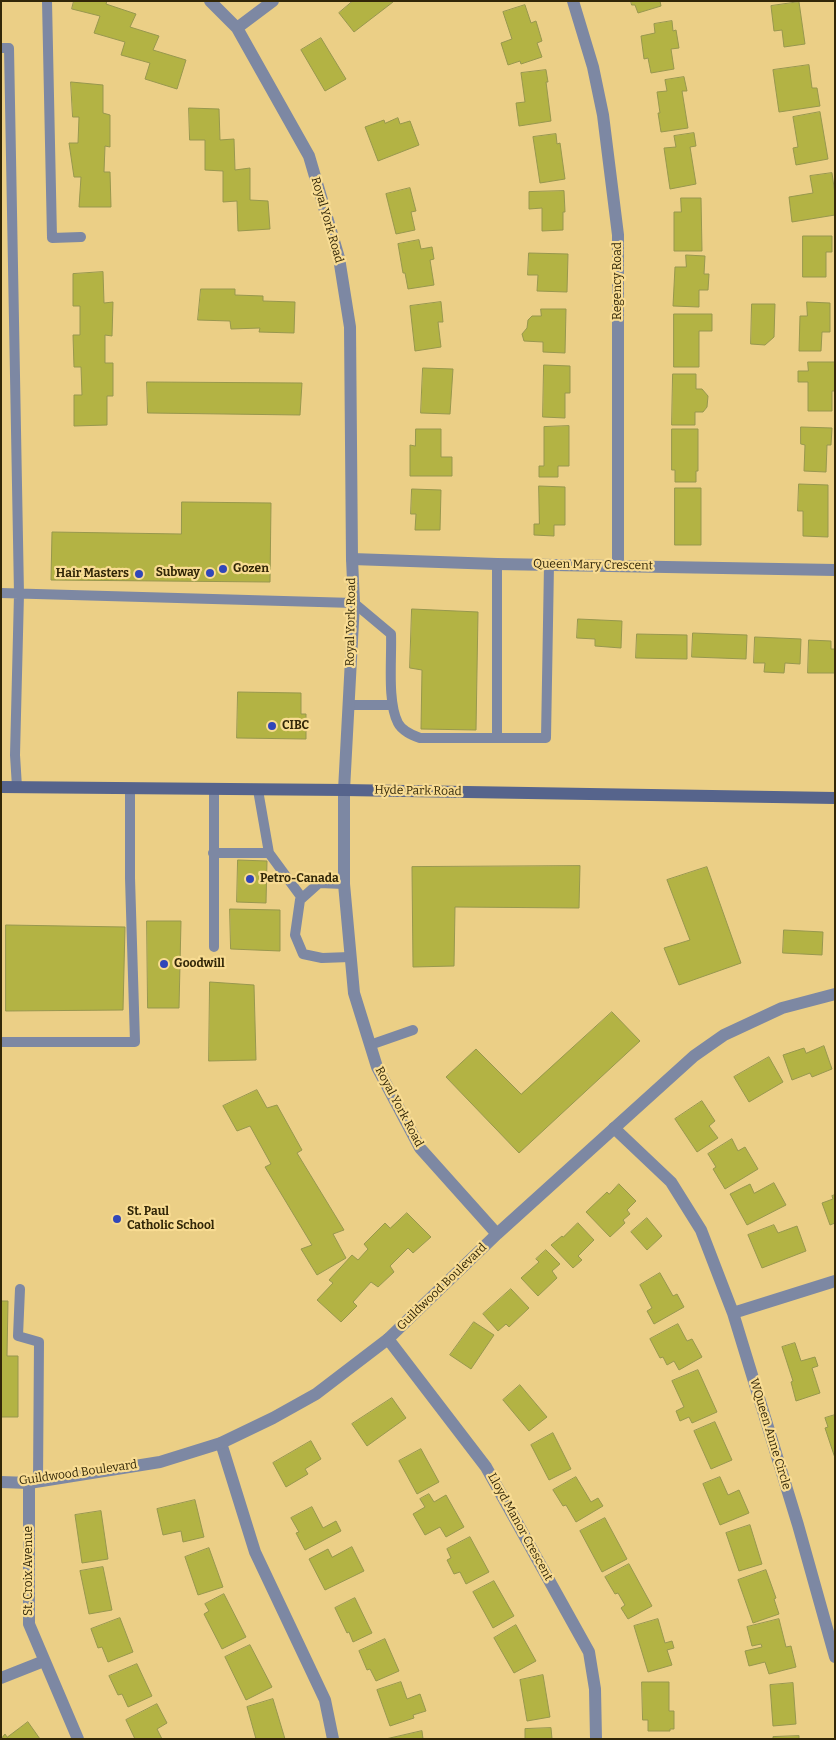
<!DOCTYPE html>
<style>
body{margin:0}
#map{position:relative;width:836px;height:1740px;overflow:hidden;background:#ebcf86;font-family:Bitter,serif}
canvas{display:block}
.frame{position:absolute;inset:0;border:2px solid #322708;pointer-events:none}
</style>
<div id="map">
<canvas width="836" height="1740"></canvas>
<div class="frame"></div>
</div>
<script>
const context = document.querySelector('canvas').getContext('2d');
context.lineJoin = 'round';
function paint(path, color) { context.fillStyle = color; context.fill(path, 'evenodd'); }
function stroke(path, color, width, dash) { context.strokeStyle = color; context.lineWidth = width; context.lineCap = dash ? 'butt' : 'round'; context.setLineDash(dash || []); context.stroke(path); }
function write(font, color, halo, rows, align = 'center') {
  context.font = font + ' Bitter,serif'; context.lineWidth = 4.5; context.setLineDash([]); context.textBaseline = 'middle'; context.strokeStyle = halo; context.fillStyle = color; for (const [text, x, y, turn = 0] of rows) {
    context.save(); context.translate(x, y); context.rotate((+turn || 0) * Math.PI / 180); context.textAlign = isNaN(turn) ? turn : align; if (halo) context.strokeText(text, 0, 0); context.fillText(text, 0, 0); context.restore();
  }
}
const building = new Path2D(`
 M74,1H107L106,4L136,14L130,27L159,36L153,50L186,60L177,89L145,79L150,63L121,55L125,42L94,33L100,16L72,9Z
 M353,1H392L393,2L354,32L339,13Z
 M631,1H660L661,6L638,13L635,5H632Z
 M799,2L805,44L784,47L782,30L774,31L771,6Z
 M525,5L531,23L536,21L542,41L537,43L542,57L521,64L520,61L508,65L501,43L512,39L503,12Z
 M672,21L673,31L676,30L679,48L671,49L674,69L651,73L648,58L644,59L641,36L655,33L654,24Z
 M321,38L346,79L325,91L301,50Z
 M809,65L812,88H817L820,106L779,112L773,70Z
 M546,70L548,82H546L551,121L519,126L516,103L525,102L521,73Z
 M684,77L687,91H682L688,128L661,132L658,113H660L657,92L667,91L665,80Z
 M71,82L103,85V113L110,115V147L105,146L104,172H110L111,207H79L81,177H74L69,143H78L79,117H73Z
 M189,108L219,109L220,140L234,139L235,170L250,168V200L268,201L270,229L238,231L237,201L223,202V171L205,170V140H190Z
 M820,112L828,159L796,165L793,148L798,147L793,117Z
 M398,118L400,124L410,121L419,145L378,161L365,127L384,120L385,123Z
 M694,133L696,146L690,147L696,184L670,189L664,148L676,147L674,136Z
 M556,134L557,144L560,143L565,179L540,183L533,137Z
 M832,173L835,194V215L792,222L789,197L813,193L810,176Z
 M410,188L416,211L411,212L415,230L396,234L386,194Z
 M564,191L565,212H563V230L542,231V208L529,209V192Z
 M681,198H701L702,251H674V212H681Z
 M803,236H832V252H826V277H803Z
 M419,240L421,249L432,247L434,259L430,260L434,285L408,289L405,273H403L398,244Z
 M529,253L568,254L567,292L537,291L538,275H528Z
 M686,255L705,256L704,274H709L708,290H699V307L673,306L675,267H686Z
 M103,272L104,303L113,302L112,336L105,335V363H113V396H107V425L74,426V395H82L81,367H74L73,335H80V306H73V274Z
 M201,289H235V295L263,296V301L295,302L294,333L259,332L260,328L231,329L230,321L198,320Z
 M441,302L443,322H438L441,347L415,351L410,306Z
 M807,302L830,303V332H822L821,351H799L800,316H807Z
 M752,304H775L774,337L765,345L751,344Z
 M541,309H566L565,353L543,352V342L524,341L522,334L527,328L528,320L532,316H541Z
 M674,314H712V331H699V367H674Z
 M808,362H835V391H832V411H808V382H798V371H808Z
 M544,365L570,366V393H565V418L543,417Z
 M423,368L453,369L450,414L421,413Z
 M673,374H696V389H702L708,396L707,407L703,412H695V425H672Z
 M147,382L302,383L300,415L148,413Z
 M569,426V466H558V477H539V466H544V427Z
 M801,427L832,428L831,445H827L826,472L804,471L805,445L801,444Z
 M416,429H441V457H452V476H410V445L415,446Z
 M672,429H698V471H696V482H675V470H672Z
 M799,484L828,485V537L803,536V511H798Z
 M539,486L565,487V525H554V536L534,535V524H539Z
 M675,488H701V545H675Z
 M412,489L441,490L440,530H415L416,514H411Z
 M182,502L271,503L270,582L51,580L52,532L181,534Z
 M412,609L478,612L476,730L421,729L422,670L410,668Z
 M578,619L622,621L621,648L595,646V639L577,638Z
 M693,633L747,635L746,659L692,657Z
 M637,634L687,635V659L636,658Z
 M755,637L801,639L800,664L785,663L784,673L764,672L765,663H754Z
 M809,640L831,641V649H835V673H808Z
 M238,692L301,693V714H306V739L237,738Z
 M238,860L267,861L266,903L237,902Z
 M580,866L579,908L455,907L454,966L413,967L412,867Z
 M707,867L741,963L679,985L664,948L690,940L667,880Z
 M230,909L280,910V951L231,949Z
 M147,921H181L179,1008H148Z
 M6,925L125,927L123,1010L6,1011Z
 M784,930L823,932L822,955L783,953Z
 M210,982L254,985L256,1060L209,1061Z
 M612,1012L640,1041L519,1153L446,1077L476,1049L521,1094Z
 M824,1046L832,1069L812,1077L810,1073L792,1080L783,1055L804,1048L806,1053Z
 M769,1057L783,1082L749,1102L734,1077Z
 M257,1090L267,1108L277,1105L302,1150L297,1153L344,1230L333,1234L346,1258L317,1275L301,1249L312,1245L265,1167L271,1164L250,1126L237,1131L223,1106Z
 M702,1101L715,1121L709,1126L718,1138L697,1152L675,1119Z
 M732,1139L738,1151L745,1147L758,1169L725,1189L713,1169L716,1167L708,1154Z
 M774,1183L786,1205L747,1225L730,1194L750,1184L754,1193Z
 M619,1184L636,1201L627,1210L630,1214L623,1220L625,1223L610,1237L586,1212L607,1192L609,1194Z
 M835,1195V1223L830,1225L822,1203L833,1199L832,1196Z
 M407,1213L431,1237L413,1253L408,1248L390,1266L394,1272L378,1287L371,1282L353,1302L357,1306L341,1322L317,1300L333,1283L329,1280L352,1255L358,1260L368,1249L364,1244L385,1223L390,1228Z
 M647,1218L662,1236L647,1250L631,1232Z
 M578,1223L594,1240L578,1256L582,1260L573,1268L551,1245L562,1236L563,1237Z
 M774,1225L778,1233L797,1226L806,1251L762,1268L748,1235Z
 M546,1250L560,1264L552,1271L557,1278L538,1296L521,1278L539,1262L536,1259Z
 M660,1273L673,1296L677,1294L684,1307L654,1324L647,1311L652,1308L640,1285Z
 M511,1289L529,1308L509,1327L506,1324L498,1331L483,1314Z
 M1,1301H8L7,1356H18V1417H1Z
 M474,1322L494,1335L471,1369L450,1355Z
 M678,1324L687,1341L692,1339L702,1357L679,1370L674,1361L667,1365L663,1357L660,1358L650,1339Z
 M795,1343L801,1361L815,1357L818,1366L812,1368L820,1393L796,1401L791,1382L793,1381L782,1347Z
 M698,1370L717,1412L692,1423L689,1417L680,1421L676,1411L684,1407L672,1381Z
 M520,1385L547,1417L529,1431L503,1400Z
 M392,1398L406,1418L367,1446L352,1424Z
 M835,1415V1458L825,1428L828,1427L825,1418Z
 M715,1422L732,1460L711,1469L694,1431Z
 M553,1433L571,1469L549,1480L531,1445Z
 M311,1441L321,1459L305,1469L308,1474L286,1487L273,1463Z
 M421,1449L439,1482L417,1494L399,1461Z
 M576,1477L591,1502L598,1498L603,1506L576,1522L566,1505L563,1506L553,1490Z
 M720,1477L728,1495L739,1490L749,1513L720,1525L703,1484Z
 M429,1494L434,1502L446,1495L464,1527L446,1537L440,1527L425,1535L413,1514L425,1507L420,1499Z
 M195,1500L204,1537L183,1542L181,1531L163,1535L157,1509Z
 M312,1507L323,1528L336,1521L341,1531L305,1550L296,1533L299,1532L291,1518Z
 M101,1511L108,1559L82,1563L75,1515Z
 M605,1518L627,1559L602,1572L580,1531Z
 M750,1525L762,1564L739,1571L726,1533Z
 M470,1537L489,1572L466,1584L460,1572L454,1574L447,1560L451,1558L447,1549Z
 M352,1547L364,1571L325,1590L309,1559L328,1549L332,1557Z
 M209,1548L223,1587L198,1595L185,1557Z
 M629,1564L652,1606L628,1619L621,1608L625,1605L618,1593L615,1594L605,1577Z
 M103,1567L112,1610L89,1614L80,1571Z
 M766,1570L776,1598L774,1599L779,1614L753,1623L738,1580Z
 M494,1581L514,1616L493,1628L473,1592Z
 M224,1594L246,1637L222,1649L204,1614L209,1611L205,1604Z
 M355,1598L372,1633L353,1642L349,1632L347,1633L335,1608Z
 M120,1618L133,1652L108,1662L102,1647L98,1648L91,1629Z
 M658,1619L665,1643L672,1641L674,1648L667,1650L672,1665L648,1672L634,1626Z
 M779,1619L786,1647L791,1646L796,1667L769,1674L765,1662L749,1666L745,1651L762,1647L761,1644L752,1646L747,1627Z
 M516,1625L536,1661L514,1673L494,1638Z
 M385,1639L399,1671L376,1681L370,1669L367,1670L359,1651Z
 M250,1645L272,1687L246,1700L225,1657Z
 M137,1664L152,1696L128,1707L122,1694L118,1695L109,1676Z
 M543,1675L550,1717L527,1721L520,1680Z
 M401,1682L407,1699L420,1694L426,1711L413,1715L414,1718L390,1726L377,1690Z
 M642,1682H669V1711H674V1729H670V1731H648V1720H643Z
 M793,1683L796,1724L773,1726L770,1685Z
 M273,1699L285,1739H256L247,1707Z
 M157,1704L167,1723L157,1729L162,1739H135L126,1720Z
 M28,1722L40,1739H1L5,1734L7,1737Z
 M551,1728L552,1739H525V1729Z
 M422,1731L423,1739H386Z
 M799,1736V1739H773V1737Z`);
paint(building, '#b3b344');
stroke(building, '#97974e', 1);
stroke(new Path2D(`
 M47,1L52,238L81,237
 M1,48H9L19,594L15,755L17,787
 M1,593L354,603L391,634C392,658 387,702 398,723C402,731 412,735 420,738H546L549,565
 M349,705H392
 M497,738V564
 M258,790L269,853L302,898
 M213,853H269
 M344,884L319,883L300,900L295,935L303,954L322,958L350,957
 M214,947V789
 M1,1042H135L130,878V789
 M370,1045L413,1030
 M20,1289L18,1336L39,1342L38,1481`), '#7d88a3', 10);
stroke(new Path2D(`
 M573,1L593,67L603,115L618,235V566
 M352,559L497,564L835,570
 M614,1128L671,1182L701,1230L733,1313
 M835,1281L733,1313L798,1525L835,1657
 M388,1339L486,1467L589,1652L595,1689L596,1739
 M221,1443L255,1552L325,1700L333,1739
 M29,1483V1624L78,1739
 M1,1678L44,1661`), '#7d88a3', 12);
stroke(new Path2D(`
 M210,1L237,28L309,156L339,258L350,327L352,559L354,603L344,790V884L354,993L377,1067L420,1148L497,1234
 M237,28L273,1
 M1,1482L29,1483L160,1462L221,1443L273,1418L316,1394L388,1339L497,1234L694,1056L724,1035L782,1008L835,994`), '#7d88a3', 12);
stroke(new Path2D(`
 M1,787L344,790L835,798`), '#56648c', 12);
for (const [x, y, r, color] of [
 [223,569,5,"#3147b9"],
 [210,573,5,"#3147b9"],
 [139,574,5,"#3147b9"],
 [272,726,5,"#3147b9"],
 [250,879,5,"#3147b9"],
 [164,964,5,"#3147b9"],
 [117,1219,5,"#3147b9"]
]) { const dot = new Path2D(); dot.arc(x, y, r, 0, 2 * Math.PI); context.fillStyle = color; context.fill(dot); stroke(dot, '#f8dc93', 2); }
write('12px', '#322708', '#f8dc93', [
 ["Royal York Road",327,220,74],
 ["Regency Road",618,281,-90],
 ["Queen Mary Crescent",593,565,1],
 ["Royal York Road",351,622,-89],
 ["Hyde Park Road",418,791,1],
 ["Royal York Road",399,1107,62],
 ["Guildwood Boulevard",442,1287,-44],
 ["WQueen Anne Circle",770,1434,73],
 ["Guildwood Boulevard",78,1473,-8],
 ["Lloyd Manor Crescent",520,1527,61],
 ["St. Croix Avenue",29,1571,-90]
]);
write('bold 12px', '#322708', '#f8dc93', [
 ["Gozen",233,569],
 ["Subway",200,573,"right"],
 ["Hair Masters",129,574,"right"],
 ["CIBC",282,726],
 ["Petro-Canada",260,879],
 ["Goodwill",174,964],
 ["St. Paul",127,1212],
 ["Catholic School",127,1226]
], 'left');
</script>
